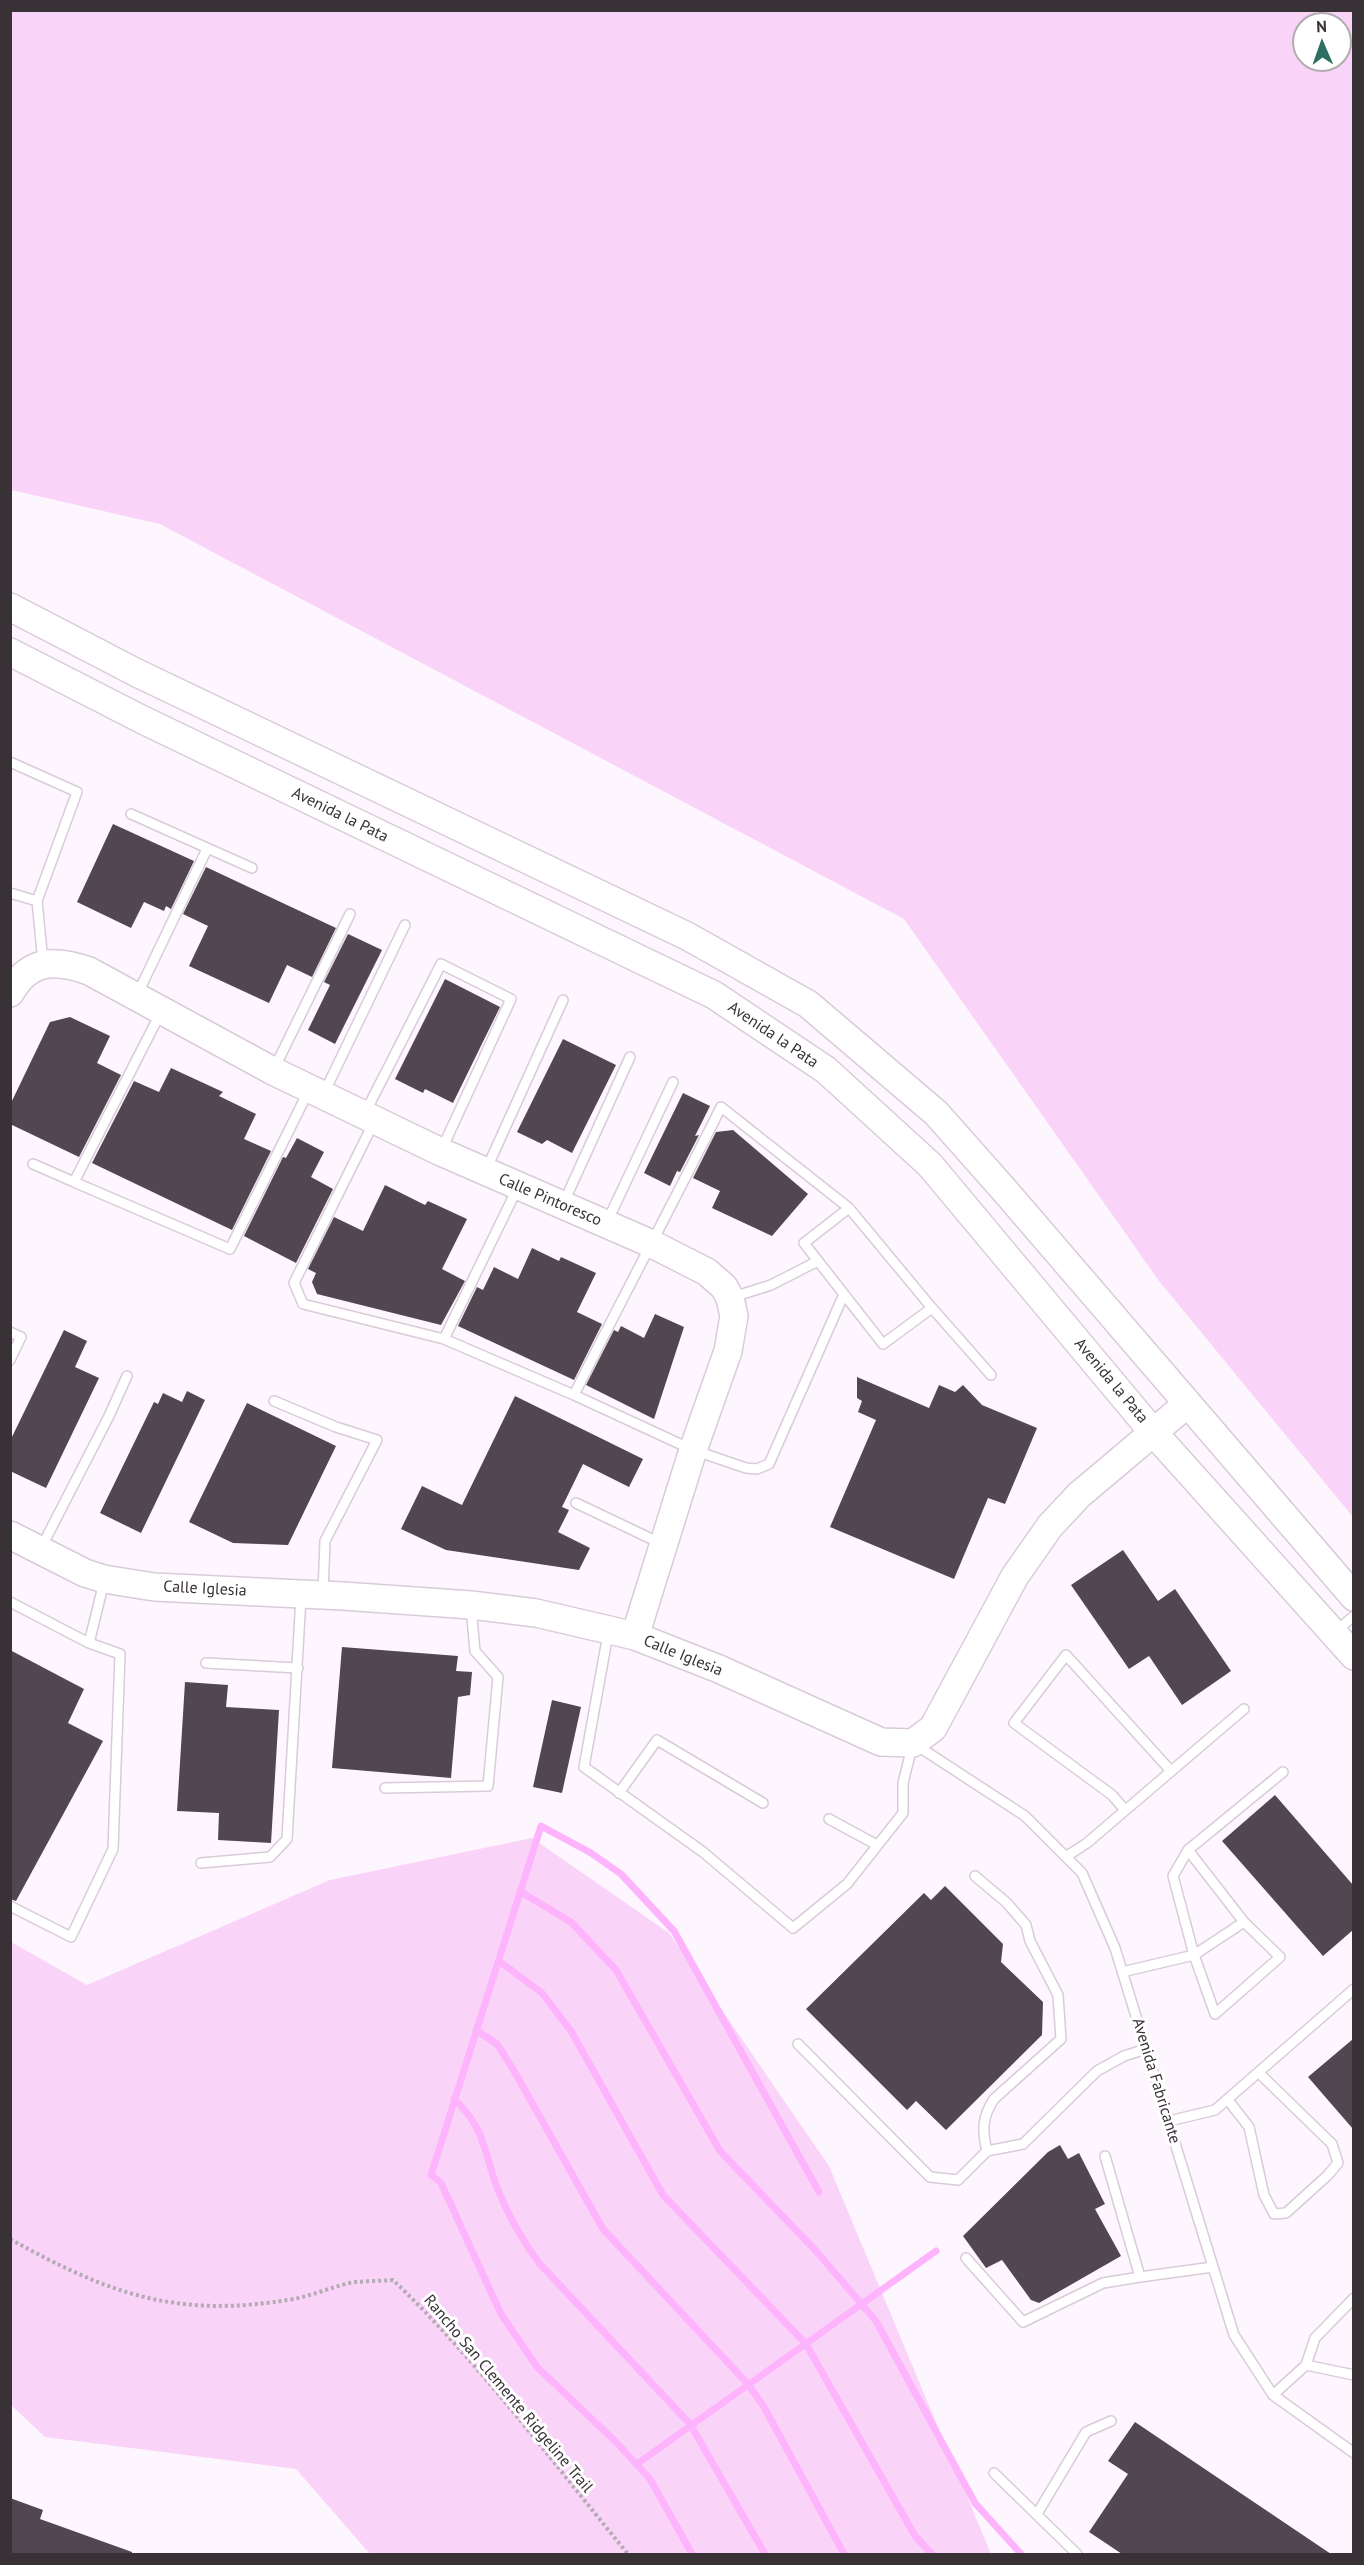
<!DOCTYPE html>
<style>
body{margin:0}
#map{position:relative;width:1364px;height:2565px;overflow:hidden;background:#fef6fe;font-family:"PT Sans",sans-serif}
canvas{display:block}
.frame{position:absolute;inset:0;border:12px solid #383237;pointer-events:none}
.north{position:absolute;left:1292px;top:12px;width:60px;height:60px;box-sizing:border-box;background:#fff;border:2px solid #afadaf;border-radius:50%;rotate:358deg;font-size:16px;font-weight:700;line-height:24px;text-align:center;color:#383237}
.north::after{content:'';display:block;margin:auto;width:21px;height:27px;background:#2d7062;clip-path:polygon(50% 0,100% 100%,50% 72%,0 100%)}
</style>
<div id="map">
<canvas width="1364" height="2565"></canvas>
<div class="frame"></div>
<div class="north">N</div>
</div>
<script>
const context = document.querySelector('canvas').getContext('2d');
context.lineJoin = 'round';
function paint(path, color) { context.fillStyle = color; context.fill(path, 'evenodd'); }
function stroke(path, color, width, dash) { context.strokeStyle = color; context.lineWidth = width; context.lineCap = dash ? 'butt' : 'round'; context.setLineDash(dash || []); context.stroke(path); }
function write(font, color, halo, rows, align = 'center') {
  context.font = font + ' "PT Sans",sans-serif'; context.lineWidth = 6; context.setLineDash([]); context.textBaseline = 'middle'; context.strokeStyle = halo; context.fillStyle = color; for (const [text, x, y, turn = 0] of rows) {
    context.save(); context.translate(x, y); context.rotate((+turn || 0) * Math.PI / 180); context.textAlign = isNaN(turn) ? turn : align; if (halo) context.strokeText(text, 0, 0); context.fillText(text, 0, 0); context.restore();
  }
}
paint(new Path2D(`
 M11,10L1353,11V1517L1159,1281L904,919L160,524L11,490ZM1304,24H1340V60H1304Z
 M532,1838L669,1933L829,2166L991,2554H370L296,2469L45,2437L11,2405V1942L87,1985L330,1880Z`), '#fad3f9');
stroke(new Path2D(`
 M521,1892L571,1922L616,1970L720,2151L817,2252L876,2321L975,2503L1021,2554
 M499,1961L542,1993L571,2031L663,2195L806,2344L915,2536L932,2554
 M476,2030L497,2044L513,2069L603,2229L748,2384L764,2407L844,2554
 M454,2099C486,2128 484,2154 498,2190C509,2217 522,2240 539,2263L690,2424L765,2554
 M637,2464L936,2251
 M692,2554L650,2479L615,2441L537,2367L501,2314L441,2183L431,2175L541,1826L591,1853L621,1874L674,1931L819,2192`), '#feb4fd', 7);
paint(new Path2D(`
 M113,824L194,861L171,909L166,906L164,911L144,902L131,928L77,902Z
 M206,867L336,928L312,977L287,965L269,1003L189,966L208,926L183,914Z
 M348,934L382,950L335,1044L308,1030L330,985L324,982Z
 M445,979L500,1007L453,1103L425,1089L423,1093L395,1079Z
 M70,1017L110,1036L97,1063L121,1075L79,1157L10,1124V1105L50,1022Z
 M563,1039L616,1065L572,1153L547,1140L542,1144L517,1132Z
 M171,1068L223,1092L219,1096L256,1114L244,1139L271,1151L232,1230L92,1163L134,1081L159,1092Z
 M683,1093L710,1106L695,1136L699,1135L680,1172L677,1171L670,1186L644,1173Z
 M733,1130L808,1194L772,1236L712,1208L720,1191L693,1178L716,1132Z
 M297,1138L324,1152L311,1177L333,1189L296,1263L244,1236L283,1157L286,1158Z
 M385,1185L425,1205L428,1201L467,1219L442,1269L465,1281L441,1325L317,1294L312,1282L316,1273L308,1269L334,1217L363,1231Z
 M532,1248L559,1261L561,1257L596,1273L577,1312L602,1324L574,1380L458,1326L477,1287L483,1290L494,1267L518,1279Z
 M655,1314L684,1327L654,1419L586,1385L614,1330L618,1332L621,1326L644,1338Z
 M64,1330L87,1341L75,1367L99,1378L46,1488L10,1471V1441Z
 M857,1377L929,1408L939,1385L955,1392L963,1385L982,1405L1037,1428L1005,1504L988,1498L954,1579L830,1527L876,1420L858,1412L862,1401L857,1398Z
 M187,1391L205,1400L141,1533L100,1513L154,1402L158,1404L163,1393L182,1402Z
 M515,1396L643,1459L629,1487L583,1464L562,1507L569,1510L558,1532L590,1548L579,1570L446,1550L401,1529L422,1486L462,1505Z
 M247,1403L336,1446L288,1545L233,1543L189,1522Z
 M1123,1550L1158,1601L1175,1589L1231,1671L1182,1705L1149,1656L1129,1669L1071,1585Z
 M342,1647L458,1656L456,1671L472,1672L470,1695L458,1697L451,1778L332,1768Z
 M10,1650L84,1689L68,1723L103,1741L16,1901L10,1899Z
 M185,1682L228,1685L226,1707L279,1710L271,1843L218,1840L219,1813L177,1811Z
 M552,1700L581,1707L562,1793L533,1787Z
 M1275,1795L1353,1885V1930L1323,1956L1222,1841Z
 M945,1886L1003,1944L1001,1962L1043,2002L1042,2035L946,2130L916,2101L907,2110L806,2009L924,1893L931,1900Z
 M1353,2039V2129L1308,2077Z
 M1060,2145L1068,2159L1079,2153L1105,2204L1095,2209L1121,2256L1039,2303L1031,2300L1002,2260L986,2268L963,2236L1048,2152Z
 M1135,2422L1331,2554H1122L1089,2532L1128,2474L1108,2461Z
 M10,2498L43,2510L40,2519L132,2552V2554H10Z`), '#524651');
const lane = new Path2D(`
 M10,762L77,792L37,901L43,962
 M131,814L252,868
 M10,893L37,901
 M137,995L207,849
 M160,1014L74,1182L230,1249L309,1090
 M274,1069L350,914
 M324,1093L405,925
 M365,1113L441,964L511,999L441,1151
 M374,1122L294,1283L303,1304L444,1339L518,1187
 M33,1164L74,1182
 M486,1170L563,1000
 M564,1202L630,1057
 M607,1222L673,1082
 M733,1297L771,1285L818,1261L804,1243L849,1208L932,1308L883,1344L818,1261
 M932,1308L991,1375
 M10,1332L21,1337L10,1360
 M444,1339L574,1395L693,1450L746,1468L757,1469L769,1464L844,1294
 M574,1395C622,1298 673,1204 721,1107L849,1208
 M274,1401L336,1427L377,1440L325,1541L323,1592
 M576,1503L660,1543
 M41,1548L109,1416L127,1376
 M10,1602L89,1643
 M1336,1631L1354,1616
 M608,1634L584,1767L703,1852L793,1928L847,1884L903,1813V1783L913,1743L1025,1816L1082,1873L1115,1948L1234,2335L1273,2395L1354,2453
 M206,1663L298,1668
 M385,1788L488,1786L498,1677L475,1651L471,1607
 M619,1793L657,1740L763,1803
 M1125,1810L1112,1795L1014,1723L1066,1655L1171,1771
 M829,1819L877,1845
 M1188,1850L1173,1876L1194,1955L1215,2014L1280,1957L1244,1922
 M1067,1856L1087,1843L1244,1709
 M201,1863L270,1857L287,1839L301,1597
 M975,1876L1007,1903L1026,1925L1030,1941L1058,1995L1061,2039L994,2099C982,2117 982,2131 987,2151
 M10,1906L71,1937L113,1849L120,1654L89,1643L104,1582
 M1122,1972L1194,1955L1244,1922L1188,1850L1283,1772
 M798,2044L930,2177L958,2180L987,2151L1023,2144L1097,2071L1124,2056L1146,2049
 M1228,2100L1249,2127L1264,2195L1274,2214L1286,2213L1328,2175L1338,2163L1332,2144L1259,2073
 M1169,2121L1215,2110L1354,1989
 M1105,2156L1140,2277L1213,2267
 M966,2258L1023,2322L1103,2283L1140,2277
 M1306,2365L1354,2375
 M1273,2395L1306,2365L1315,2338L1354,2298
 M994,2473L1077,2554
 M1037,2514L1086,2432L1111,2421`);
const secondary = new Path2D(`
 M10,607L137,673L687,936L808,1004L936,1113L1006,1192L1354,1597
 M10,652L143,720L714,995L826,1070L930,1165L1153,1432L1354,1656
 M10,993C29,959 55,959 89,971L273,1071L441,1152L652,1244L707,1272L724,1287L730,1298L734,1316L728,1351L693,1450L635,1636
 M10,1535L85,1573L104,1579L154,1587L343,1596L471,1605L536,1613L635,1636L719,1669L881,1742L913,1743L933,1728L1015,1576L1050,1526L1079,1495L1187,1404`);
stroke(lane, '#d9cbd9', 12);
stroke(secondary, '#d9cbd9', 30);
stroke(new Path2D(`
 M10,2239C111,2295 178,2319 294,2299C315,2295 335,2285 356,2282C368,2281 381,2281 393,2280C480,2363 552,2462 628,2554`), '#b3abb2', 4, [3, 3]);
stroke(lane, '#fff', 9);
stroke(secondary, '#fff', 27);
write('16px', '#383237', '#fff', [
 ["Avenida la Pata",340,815,26],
 ["Avenida la Pata",773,1035,34],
 ["Calle Pintoresco",550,1200,23],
 ["Avenida la Pata",1111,1381,50],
 ["Calle Iglesia",205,1589,3],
 ["Calle Iglesia",683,1656,22],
 ["Avenida Fabricante",1156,2081,73],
 ["Rancho San Clemente Ridgeline Trail",508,2394,50]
]);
</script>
